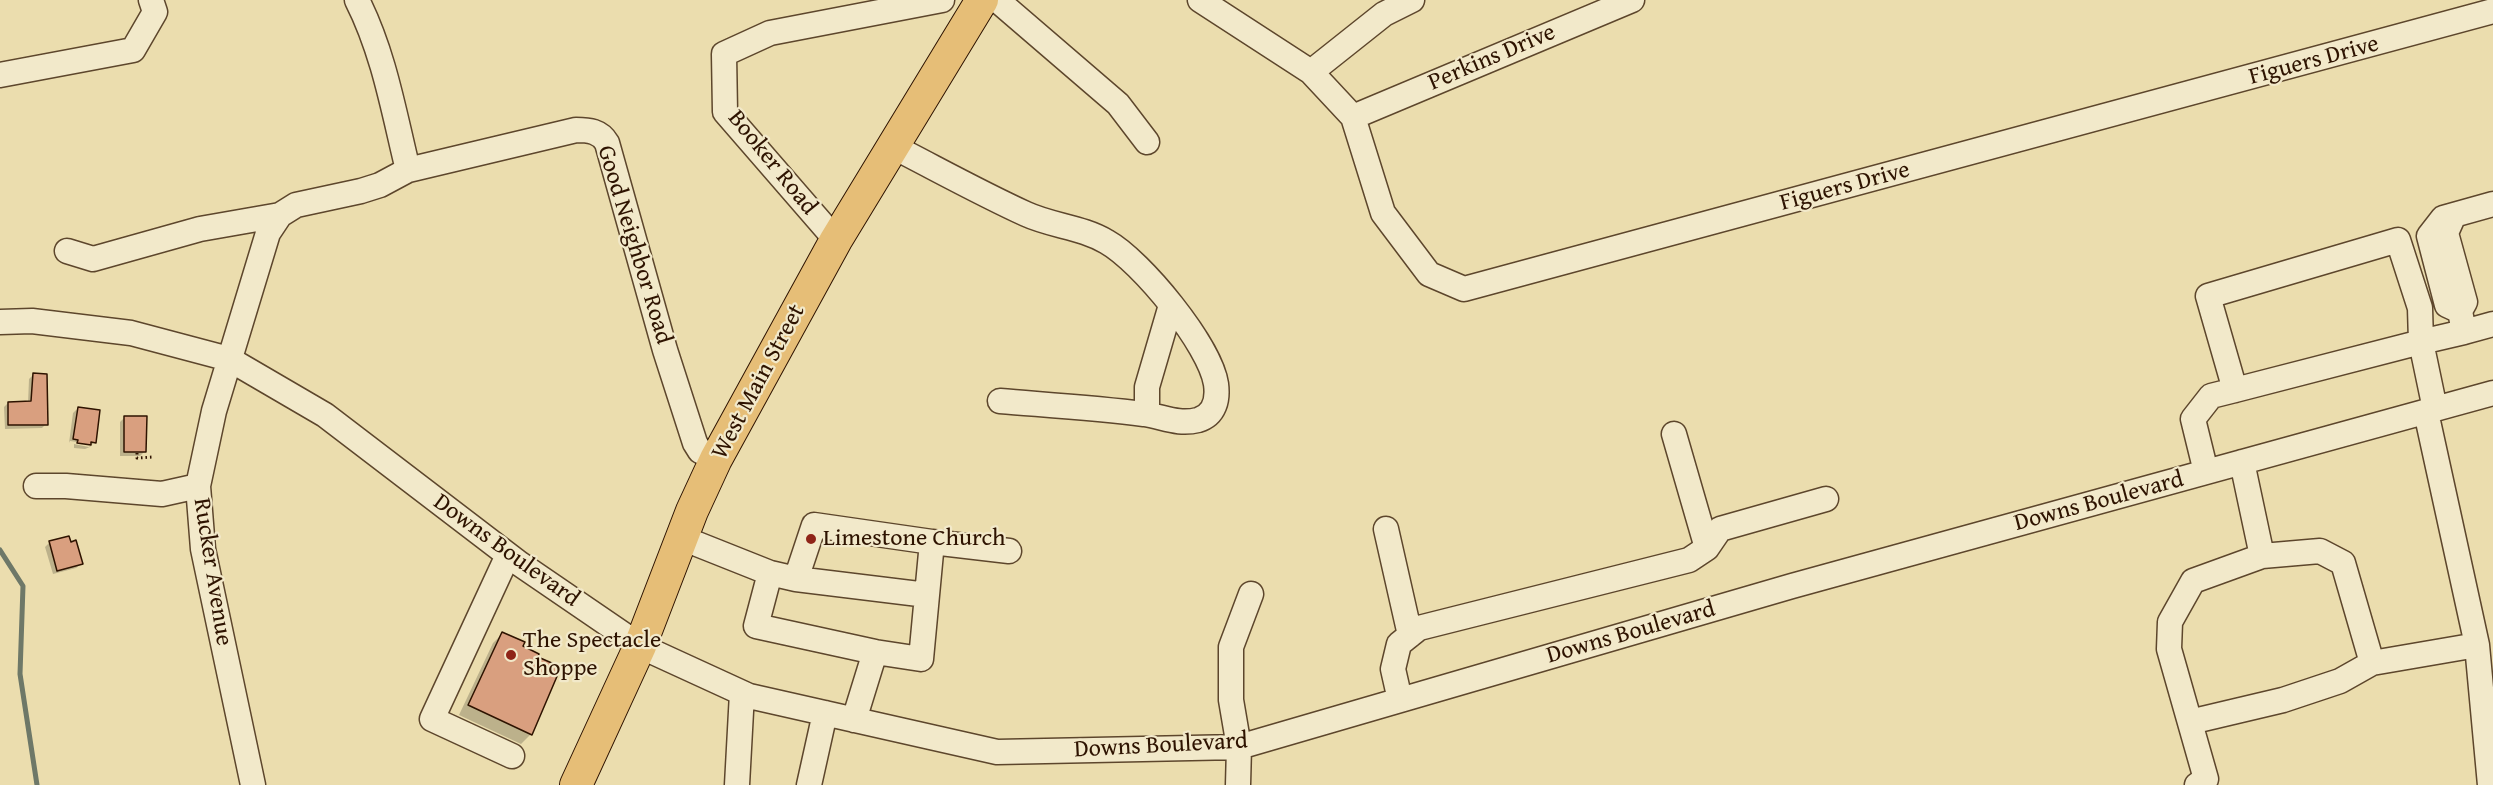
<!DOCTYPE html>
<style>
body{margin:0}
canvas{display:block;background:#ebddae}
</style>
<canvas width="2493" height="785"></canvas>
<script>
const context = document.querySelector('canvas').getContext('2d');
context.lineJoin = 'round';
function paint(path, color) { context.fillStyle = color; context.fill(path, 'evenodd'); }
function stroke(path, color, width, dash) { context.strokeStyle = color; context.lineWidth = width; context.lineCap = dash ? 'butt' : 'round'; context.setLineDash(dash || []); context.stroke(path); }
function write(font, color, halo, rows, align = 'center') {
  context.font = font + ' "Gentium Book Plus",serif'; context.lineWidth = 4.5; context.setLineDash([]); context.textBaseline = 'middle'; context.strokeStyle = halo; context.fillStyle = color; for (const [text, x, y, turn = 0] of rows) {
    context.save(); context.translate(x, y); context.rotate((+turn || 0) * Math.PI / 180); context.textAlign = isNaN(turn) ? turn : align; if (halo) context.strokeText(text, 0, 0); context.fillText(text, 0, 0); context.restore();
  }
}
paint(new Path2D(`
 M33,375L46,424L42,428L5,429L4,407L8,403H28L29,379Z
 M78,408L94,442L90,447L85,449L74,448V444L89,447L92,444L70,441L69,443L73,413Z
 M125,417L145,451L140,456H120V422Z
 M50,542L81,564L76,568L53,574L45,547Z
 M503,633L521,647L531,734L521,744L459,715L493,643Z`), '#0003');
stroke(new Path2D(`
 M0,550L23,586L20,674L37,785`), '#6e7868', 5);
const building = new Path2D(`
 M33,373L47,374L48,425H8V402L31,401Z
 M78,407L100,410L96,443L91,442V445L77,443L78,440L73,439Z
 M124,416H147L146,452H124Z
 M69,536L71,542L76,540L83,564L57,571L49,541Z
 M502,632L525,642L523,646L539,654L538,657L561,667L532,735L468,705Z`);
paint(building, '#d99f7f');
stroke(building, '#2e1300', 1.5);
const minor = new Path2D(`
 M357,0C384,53 394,113 408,170
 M997,0L1118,104L1147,142
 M1200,0L1311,72L1353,117L1383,213L1429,274L1464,289L2493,11
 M1311,72L1384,14L1412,0
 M0,75L133,50L155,12L151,0
 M1353,117L1632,0
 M892,146C937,169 980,193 1026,214C1052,226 1082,227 1107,242C1141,261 1210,345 1216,384C1218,399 1215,415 1198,420C1178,425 1164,417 1144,414C1096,408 1048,405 1000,401
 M2454,215L2446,233L2465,302L2460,311L2464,332L2493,324
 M836,240L725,112L724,54L770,33L942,0
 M67,251L93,259L200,229L280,215
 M2460,311L2447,305L2429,236L2443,218L2493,204
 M0,322L32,321L131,333L229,359L325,415L520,564L640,646L749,696L997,752L1239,747L1792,586L2493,393
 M2435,409L2421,342L2464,332
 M2426,412L2477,645L2490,785
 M1147,414V387L1171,305
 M1674,434L1707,548
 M2242,462L2262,556L2320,551L2343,563L2372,663L2477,645
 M2206,472L2193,419L2211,396L2235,390L2421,342L2420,308L2398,240L2208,296L2235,390
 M36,486H66L162,494L198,486
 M1386,529L1410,635
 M682,538L770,573
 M932,542L1009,551
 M508,555L432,719L512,756
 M796,579L927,595
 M1400,700L1393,669L1399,644L1419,628L1689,560L1707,548L1720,529L1826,499
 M854,720L875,652L921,659L932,542L814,525L796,579L770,573L756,626L875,652
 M2190,722L2283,700L2340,681L2372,663
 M253,785L203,549L198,486L214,411L268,233L280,215L296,205L361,191L380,185L408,170L576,130C589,130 600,131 607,143L665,350L695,443L700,451L716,459
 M737,785L742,693
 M809,785L825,713
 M1238,785L1239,747L1231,700V647L1251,594
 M2197,785L2206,779L2169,649L2170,622L2193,581L2262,556`);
const major = new Path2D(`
 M576,785L640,646L692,511L716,459L836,240L982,0`);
stroke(minor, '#5d462c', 27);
stroke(major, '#2e1300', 34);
stroke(new Path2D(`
 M137,453V458L153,457`), '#2e1300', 3, [1.5, 3]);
stroke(minor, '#f2e9ca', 24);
stroke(major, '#e6be77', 32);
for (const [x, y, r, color] of [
 [811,539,6,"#8f2418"],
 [511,655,6,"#8f2418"]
]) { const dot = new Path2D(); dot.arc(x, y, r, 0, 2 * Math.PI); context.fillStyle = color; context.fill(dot); stroke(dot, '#f2e9ca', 2); }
write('24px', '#2e1300', '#f2e9ca', [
 ["Perkins Drive",1492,58,-23],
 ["Figuers Drive",2314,61,-15],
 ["Booker Road",772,163,51],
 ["Figuers Drive",1845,187,-15],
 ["Good Neighbor Road",634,245,73],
 ["West Main Street",759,382,-62],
 ["Downs Boulevard",2099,502,-15],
 ["Downs Boulevard",506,551,36],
 ["Rucker Avenue",212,572,81],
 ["Downs Boulevard",1631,633,-16],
 ["Downs Boulevard",1161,746,-3]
]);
write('24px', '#2e1300', '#f2e9ca', [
 ["Limestone Church",823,539],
 ["The Spectacle",523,641],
 ["Shoppe",523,669]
], 'left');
</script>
